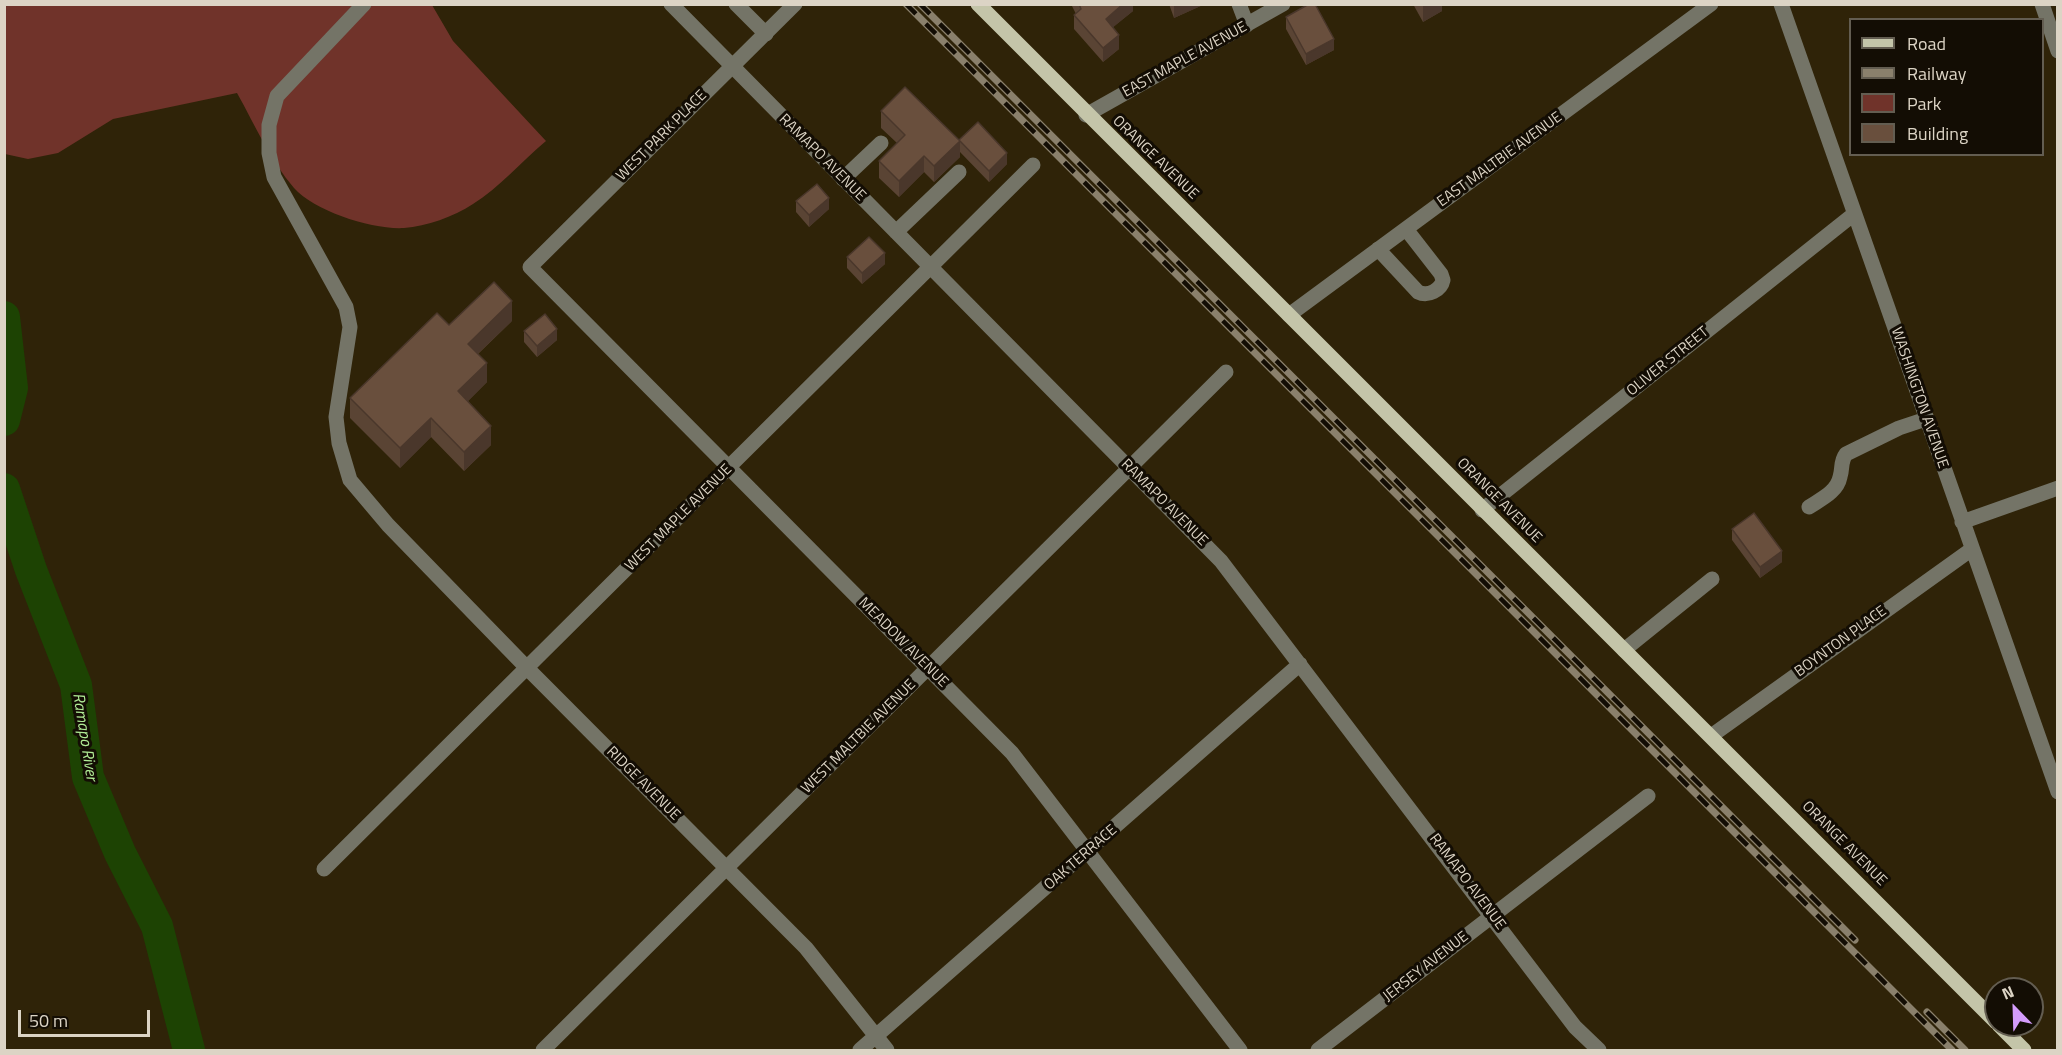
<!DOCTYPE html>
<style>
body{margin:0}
#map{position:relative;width:2062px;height:1055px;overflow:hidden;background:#2f2308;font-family:"Titillium Web",sans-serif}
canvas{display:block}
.frame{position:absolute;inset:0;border:6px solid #dcd4c5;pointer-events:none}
.legend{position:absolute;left:1849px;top:18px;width:195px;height:138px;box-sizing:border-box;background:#130d04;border:2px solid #635d51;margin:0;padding:8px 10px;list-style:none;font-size:18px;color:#dcd4c5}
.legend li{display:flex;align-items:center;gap:12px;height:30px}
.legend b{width:30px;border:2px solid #635d51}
.north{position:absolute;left:1984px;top:977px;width:60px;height:60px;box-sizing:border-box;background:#130d04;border:2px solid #635d51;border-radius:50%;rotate:337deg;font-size:16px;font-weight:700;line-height:24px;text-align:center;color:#dcd4c5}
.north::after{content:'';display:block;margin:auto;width:21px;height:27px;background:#d49cfc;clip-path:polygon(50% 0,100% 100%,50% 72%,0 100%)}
.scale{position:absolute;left:18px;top:1010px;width:132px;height:27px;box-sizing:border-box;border:3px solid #dcd4c5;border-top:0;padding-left:8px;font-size:18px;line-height:21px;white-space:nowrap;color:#dcd4c5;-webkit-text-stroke:4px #130d04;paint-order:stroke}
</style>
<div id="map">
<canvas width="2062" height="1055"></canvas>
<div class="frame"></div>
<ul class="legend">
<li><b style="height:8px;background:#c4c5a9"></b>Road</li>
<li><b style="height:8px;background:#8a806c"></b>Railway</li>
<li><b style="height:16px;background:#70332a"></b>Park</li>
<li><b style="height:16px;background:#694f3d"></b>Building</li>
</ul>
<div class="north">N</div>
<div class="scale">50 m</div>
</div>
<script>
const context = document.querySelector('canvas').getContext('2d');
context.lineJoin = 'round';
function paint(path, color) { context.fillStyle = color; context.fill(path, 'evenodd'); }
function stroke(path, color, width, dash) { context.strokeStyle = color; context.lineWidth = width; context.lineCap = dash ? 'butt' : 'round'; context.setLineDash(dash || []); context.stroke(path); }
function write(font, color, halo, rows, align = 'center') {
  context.font = font + ' "Titillium Web",sans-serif'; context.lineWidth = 6; context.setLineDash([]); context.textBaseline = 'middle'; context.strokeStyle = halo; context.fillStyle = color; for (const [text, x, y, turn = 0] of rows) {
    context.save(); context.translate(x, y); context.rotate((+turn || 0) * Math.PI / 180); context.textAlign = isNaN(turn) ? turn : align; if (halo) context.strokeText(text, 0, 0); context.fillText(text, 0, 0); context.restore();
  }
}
paint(new Path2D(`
 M5,4L432,5L453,41L546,141C522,161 499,188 473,204C453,217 427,226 404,228C373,230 314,211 294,188C270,160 255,125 237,93L113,119L58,153L28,159L5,154Z`), '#70332a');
stroke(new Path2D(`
 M4,317L12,388L4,420
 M4,489L31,570L76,685L88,777L120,853L157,926L189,1050`), '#1d4303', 32);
stroke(new Path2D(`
 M364,4L277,96L269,125V153L274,177L346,307L350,327L336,417L339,443L350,480L388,525L528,669L806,948L887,1050
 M671,4L1221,561L1575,1027L1599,1050
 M736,4L766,34
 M795,4L530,267L1012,753L1240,1050
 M1239,4L1247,25
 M1781,4L2058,792
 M2042,4L2058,51
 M1086,115L1283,4
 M843,179L881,143
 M896,232L959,172
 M1378,249L1418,292C1428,297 1441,290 1443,280L1441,274L1406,229
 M1289,315L1711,4
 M1809,507C1821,499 1837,492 1840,477C1843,468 1840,462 1846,454L1899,428L1926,419
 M1482,510L1854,214
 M1962,522L2058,488
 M1624,650L1712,579
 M1711,736L1972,549
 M324,869L1033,165
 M543,1050L1226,372
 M860,1050L1300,664
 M1318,1050L1648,796`), '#747467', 15);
stroke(new Path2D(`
 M978,4L1996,1022
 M1999,1025L2024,1050`), '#c4c5a9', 15);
const rail = new Path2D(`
 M906,4L1952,1050
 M920,4L1855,940
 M1927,1012L1965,1050`);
stroke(rail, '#8a806c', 7);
stroke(rail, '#130d04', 4.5, [14]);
paint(new Path2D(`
 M1071,4H1133V11L1113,27L1119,49L1103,62L1074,29V15L1076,14Z
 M1169,4H1205L1174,18Z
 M1413,4H1442V11L1423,22Z
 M1286,17L1334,50L1306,65L1286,29Z
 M881,111L959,140L1007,164L989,182L960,152V157L934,182L924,172L899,197L879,178V161L897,143L881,128Z
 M796,201L829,209L809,227L796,212Z
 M847,257L885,264L862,284L847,268Z
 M512,321L478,354L487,382L468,401L491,445L464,471L431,437L400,468L350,418V398Z
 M524,331L557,340L537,357L524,342Z
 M1732,529L1782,562L1760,578L1732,540Z`), '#5a4434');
paint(new Path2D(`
 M1123,4H1133V11L1106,33V19Z
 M1174,4H1205L1174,18Z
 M1424,4H1442V11L1423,22V5Z
 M1119,35V49L1103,62V48Z
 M1334,39V50L1306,65V54Z
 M960,141V157L934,182V166Z
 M1007,153V164L989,182V171Z
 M924,156V172L899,197V181Z
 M829,198V209L809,227V215Z
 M885,253V264L862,284V273Z
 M512,301V321L468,363V344Z
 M557,329V340L537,357V346Z
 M487,363V382L458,411V391Z
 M431,418V437L400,468V448Z
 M491,426V445L464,471V452Z
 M1782,551V562L1760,578V567Z`), '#4a372b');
const building = new Path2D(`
 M1079,4H1123L1106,19L1119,35L1103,48L1074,15L1081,9Z
 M1309,4H1315L1334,39L1306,54L1286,17Z
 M905,87L960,141L934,166L924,156L899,181L879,161L905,135L881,111Z
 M978,122L1007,153L989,171L959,140Z
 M817,184L829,198L809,215L796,201Z
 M869,237L885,253L862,273L847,257Z
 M494,282L512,301L468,344L487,363L458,391L491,426L464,452L431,418L400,448L350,398L437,313L449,325Z
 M545,314L557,329L537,346L524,331Z
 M1754,513L1782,551L1760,567L1732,529Z`);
paint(building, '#694f3d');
stroke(building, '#4a372b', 1.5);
write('15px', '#dcd4c5', '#130d04', [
 ["EAST MAPLE AVENUE",1185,60,-29],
 ["WEST PARK PLACE",662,136,-45],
 ["RAMAPO AVENUE",822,158,45],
 ["ORANGE AVENUE",1155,158,44],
 ["EAST MALTBIE AVENUE",1500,160,-36],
 ["OLIVER STREET",1668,362,-39],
 ["WASHINGTON AVENUE",1919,398,71],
 ["ORANGE AVENUE",1499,501,45],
 ["RAMAPO AVENUE",1164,503,45],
 ["WEST MAPLE AVENUE",679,518,-45],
 ["BOYNTON PLACE",1841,642,-36],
 ["MEADOW AVENUE",903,643,45],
 ["WEST MALTBIE AVENUE",859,737,-45],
 ["RIDGE AVENUE",643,784,45],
 ["ORANGE AVENUE",1844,844,45],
 ["OAK TERRACE",1081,858,-41],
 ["RAMAPO AVENUE",1467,882,53],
 ["JERSEY AVENUE",1426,967,-38]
]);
write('italic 16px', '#b0eb95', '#130d04', [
 ["Ramapo River",84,737,81]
]);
</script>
